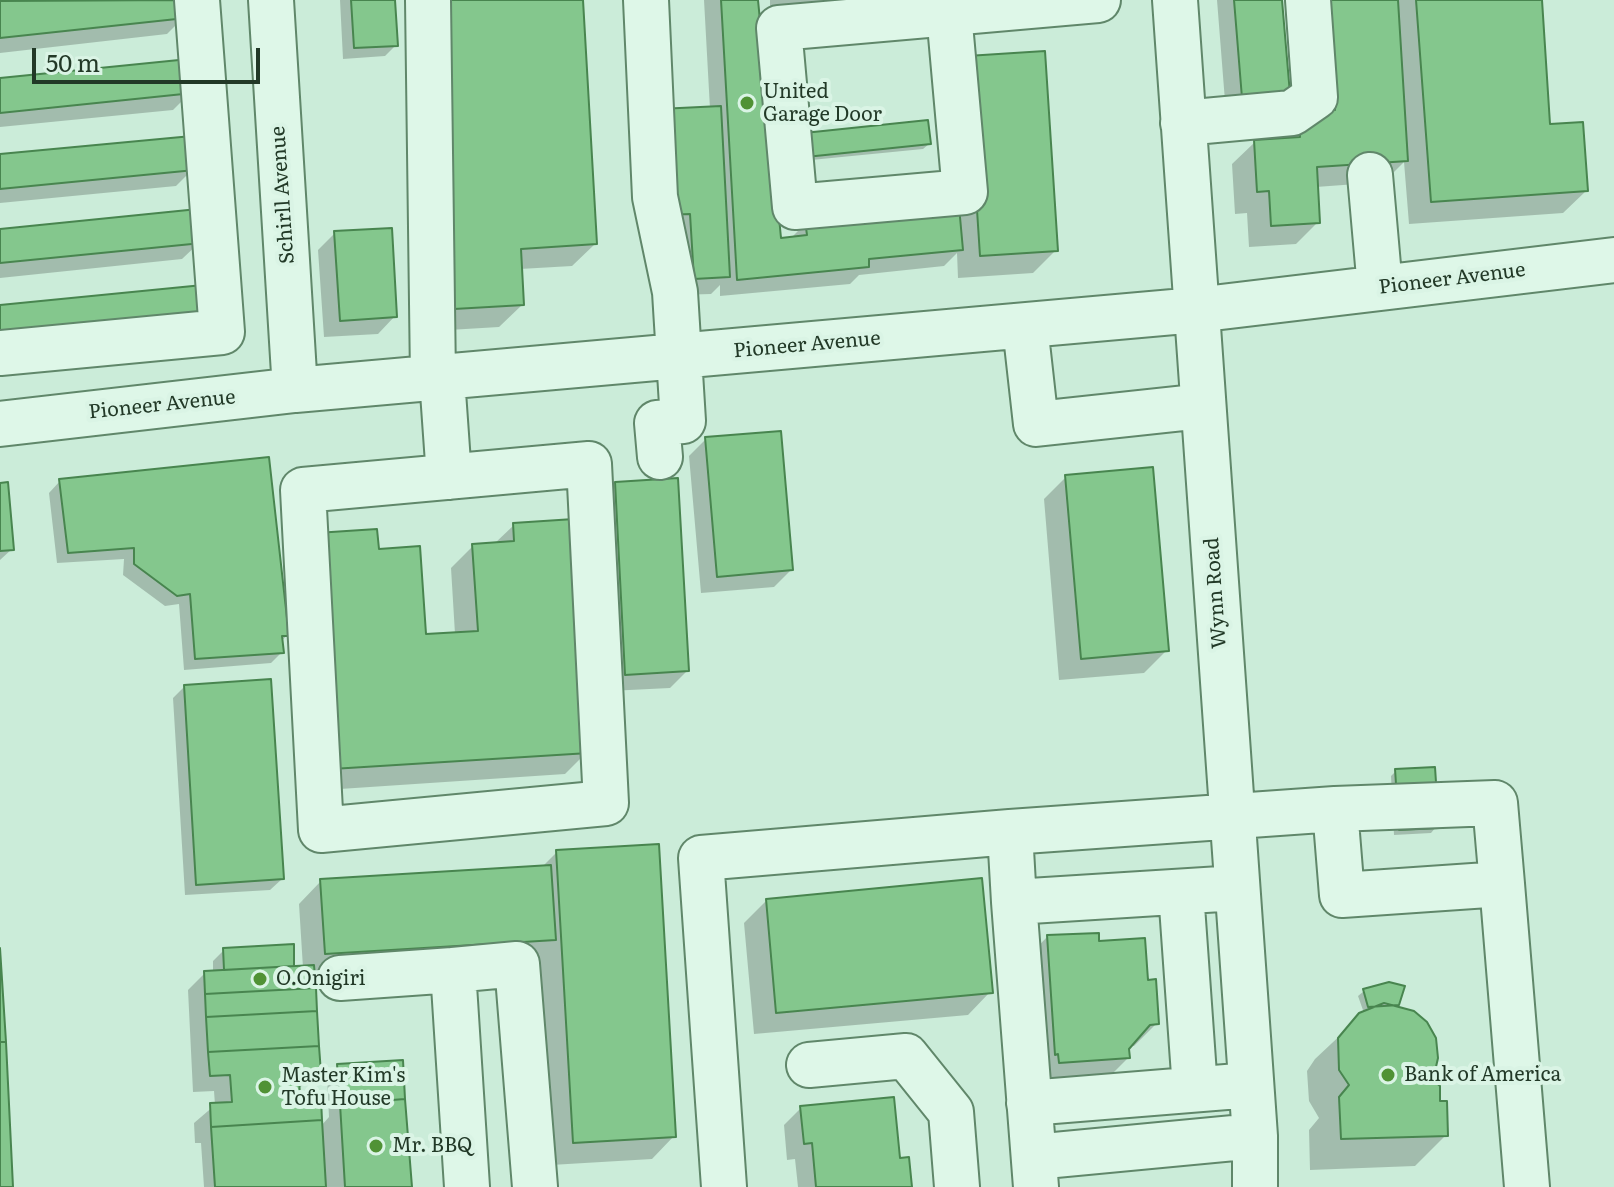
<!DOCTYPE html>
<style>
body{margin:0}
#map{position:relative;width:1614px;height:1187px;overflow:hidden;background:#cbecd9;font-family:Literata,serif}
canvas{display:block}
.scale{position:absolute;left:32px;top:48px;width:228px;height:36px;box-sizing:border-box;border:4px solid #223927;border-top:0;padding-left:10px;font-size:24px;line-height:28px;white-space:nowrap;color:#223927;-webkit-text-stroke:6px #daf4e5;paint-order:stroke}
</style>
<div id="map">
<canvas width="1614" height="1187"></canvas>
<div class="scale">50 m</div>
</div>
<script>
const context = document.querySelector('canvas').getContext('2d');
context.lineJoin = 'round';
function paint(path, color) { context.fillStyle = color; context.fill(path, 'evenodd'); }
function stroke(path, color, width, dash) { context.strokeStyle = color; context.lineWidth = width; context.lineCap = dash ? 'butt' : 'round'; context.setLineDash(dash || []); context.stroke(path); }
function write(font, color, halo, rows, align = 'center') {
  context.font = font + ' Literata,serif'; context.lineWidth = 8; context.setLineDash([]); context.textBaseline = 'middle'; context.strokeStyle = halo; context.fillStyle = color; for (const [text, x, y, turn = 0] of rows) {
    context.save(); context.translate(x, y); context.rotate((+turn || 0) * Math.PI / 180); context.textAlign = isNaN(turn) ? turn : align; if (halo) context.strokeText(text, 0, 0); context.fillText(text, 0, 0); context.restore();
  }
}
paint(new Path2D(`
 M24,0H182L184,17L167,34L0,53V3Z
 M340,0H393L396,45L385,56L343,59Z
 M581,0L595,244L572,266L520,269L522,305L499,327L432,331Z
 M704,0H756L779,240L790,239L806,223L954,208L946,80L1056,250L1033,273L958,278L957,253L944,266L859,275L850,284L720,296V285L711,294L677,295L674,230L710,109Z
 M770,0H845L770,7Z
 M1217,0H1280L1288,94L1226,114Z
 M1305,0H1540L1548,127L1586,191L1563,213L1409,224L1404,162L1384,182L1316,187L1318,222L1296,244L1249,247L1247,213L1235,214L1232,164L1255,142L1277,141V136L1299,114Z
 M0,80L190,93L173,110L0,127Z
 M799,140L929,144L923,149L801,161Z
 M0,156L193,169L176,186L0,203Z
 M0,231L200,242L182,259L0,278Z
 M335,233L395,316L378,334L324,337L318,250Z
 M706,439L791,570L774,587L701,593L689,456Z
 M1066,477L1167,650L1144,673L1059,680L1044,499Z
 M60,481L287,635L281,642L282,652L271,663L184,670L179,604L165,606L123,575L124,559L57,563L49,493Z
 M616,484L687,671L670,688L609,691L598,501Z
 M0,485L12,549L0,560Z
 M514,525L587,752L565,774L310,791L377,551L424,636L455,634L451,568L473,546L494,544Z
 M184,687L282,879L270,890L185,895L173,698Z
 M1396,771L1436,827L1431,833L1394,835L1391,776Z
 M557,852L674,1136L652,1159L551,1165L539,954L531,961L313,975L319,1072L298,1089V1102L321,1126L329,1117L327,1077L338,1066L410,1187H204L201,1143H195L194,1123L215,1105L214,1091L193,1092L188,990L205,973L213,972V961L224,950L292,965L289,968H303L299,904L321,881L541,868Z
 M767,900L990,992L968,1015L754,1034L744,923Z
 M1047,937L1146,982L1157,1023L1134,1046H1130L1128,1058L1106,1080L1037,1085L1025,960Z
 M1402,988L1397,1006L1413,1012L1446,1135L1415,1166L1310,1170L1309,1130L1319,1118L1309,1101L1307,1071L1315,1059L1364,1013L1358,996L1364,991Z
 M801,1108L898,1160L910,1187H798L795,1159L787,1160L784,1125Z`), '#0003');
const building = new Path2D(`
 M184,0L186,18L0,38V1Z
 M351,0H395L398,46L354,48Z
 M436,0H583L597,244L521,249L524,305L454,309Z
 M721,0H758L781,238L807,235L805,221L959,206L963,250L869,259V267L737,280Z
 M1234,0H1282L1290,94L1242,98Z
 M1328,0H1398L1408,161L1317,167L1320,223L1271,226L1269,191L1257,192L1254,140L1300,137L1298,112L1335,110Z
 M1416,0H1542L1550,124L1583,122L1588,191L1431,202Z
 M1045,51L1058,251L980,256L967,56Z
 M189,59L193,93L0,113V78Z
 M721,106L730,277L694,279L690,214L665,215L659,109Z
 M928,120L931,144L806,157L804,133Z
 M192,136L195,170L0,189V154Z
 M198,209L202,243L0,263V229Z
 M392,228L397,317L340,321L334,231Z
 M203,285L207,319L0,340V305Z
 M781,431L793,570L717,577L705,437Z
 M269,457L289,636H282L284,653L195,659L190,594L177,596L134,564V548L68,553L59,479Z
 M1153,467L1169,651L1081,659L1065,475Z
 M678,478L689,671L625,675L615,482Z
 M8,482L14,550L0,551V483Z
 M574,519L589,753L332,769L316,533L377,529L379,549L420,546L426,634L478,631L472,544L514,541L513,523Z
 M271,679L284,879L196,885L184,685Z
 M1435,767L1439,828L1399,830L1395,769Z
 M659,844L676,1137L573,1143L556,850Z
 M551,865L556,940L325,954L320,879Z
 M982,878L993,993L776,1013L766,899Z
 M1099,933V941L1145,938L1148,980L1156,979L1159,1024L1150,1025L1129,1049L1130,1058L1059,1063L1058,1054L1055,1055L1047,935Z
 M294,944V966L224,970L223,948Z
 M0,948L6,1042H0Z
 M314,965L316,988L205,994L204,971Z
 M1389,982L1405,986L1399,1005L1368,1007L1363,989Z
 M316,988L317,1011L206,1017L205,994Z
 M1384,1003L1414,1011L1427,1022L1436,1038L1438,1058L1433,1080L1440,1086V1101H1447L1448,1136L1341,1139L1339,1097L1349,1085L1339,1070L1338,1038L1359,1013Z
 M317,1011L319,1046L208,1052L206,1017Z
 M0,1042H6L13,1187H0Z
 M319,1046L321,1073L299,1074L300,1100L321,1099L322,1120L211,1127L210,1103L232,1102L230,1075L210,1076L208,1052Z
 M403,1060L405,1099L340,1104L337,1064Z
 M894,1097L900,1158L909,1157L912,1187H816L812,1143L804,1144L800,1106Z
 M405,1099L412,1187H345L340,1104Z
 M322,1120L326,1187H215L211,1127Z`);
paint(building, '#84c78d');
stroke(building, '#48854f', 2);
const minor = new Path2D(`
 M271,0L295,390
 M428,0L433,378
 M646,0L655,197L675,292L683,421L657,423L660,457
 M1175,0L1255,1136V1187
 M949,13L965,192L795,207L779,28L1098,0
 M1183,123L1292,113L1315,97L1308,0
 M1370,175L1380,288
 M1025,326L1036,424L1203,406
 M0,353L222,332L197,0
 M442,378L449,477
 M0,424L295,390L1196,310L1614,260
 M589,464L606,803L321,830L303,490Z
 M1335,809L1495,803L1502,884
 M1237,888L1014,902L1010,832L1335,809L1342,895L1502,884L1527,1187
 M1181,892L1195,1089
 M1014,902L1036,1187
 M453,970L517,964L535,1187
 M340,978L453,970L467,1187
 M809,1065L906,1056L951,1112L957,1187
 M1029,1103L1251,1085
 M1034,1157L1255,1136
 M724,1187L701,858L1010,832`);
stroke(minor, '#60876a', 48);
stroke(minor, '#def7e8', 44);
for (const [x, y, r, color] of [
 [747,103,8,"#509235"],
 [260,979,8,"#509235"],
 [1388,1075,8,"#509235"],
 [265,1087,8,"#509235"],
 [376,1146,8,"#509235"]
]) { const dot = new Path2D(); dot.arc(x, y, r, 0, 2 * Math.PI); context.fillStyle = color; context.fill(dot); stroke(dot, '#daf4e5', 3); }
write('20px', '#223927', '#daf4e5', [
 ["United",763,92],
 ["Garage Door",763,115],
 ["O.Onigiri",276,979],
 ["Bank of America",1404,1075],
 ["Master Kim's",281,1076],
 ["Tofu House",281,1099],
 ["Mr. BBQ",392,1146]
], 'left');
write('20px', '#223927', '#daf4e5', [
 ["Schirll Avenue",283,195,-94],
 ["Pioneer Avenue",1452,279,-7],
 ["Pioneer Avenue",807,345,-5],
 ["Pioneer Avenue",162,405,-6],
 ["Wynn Road",1216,593,-94]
]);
</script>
